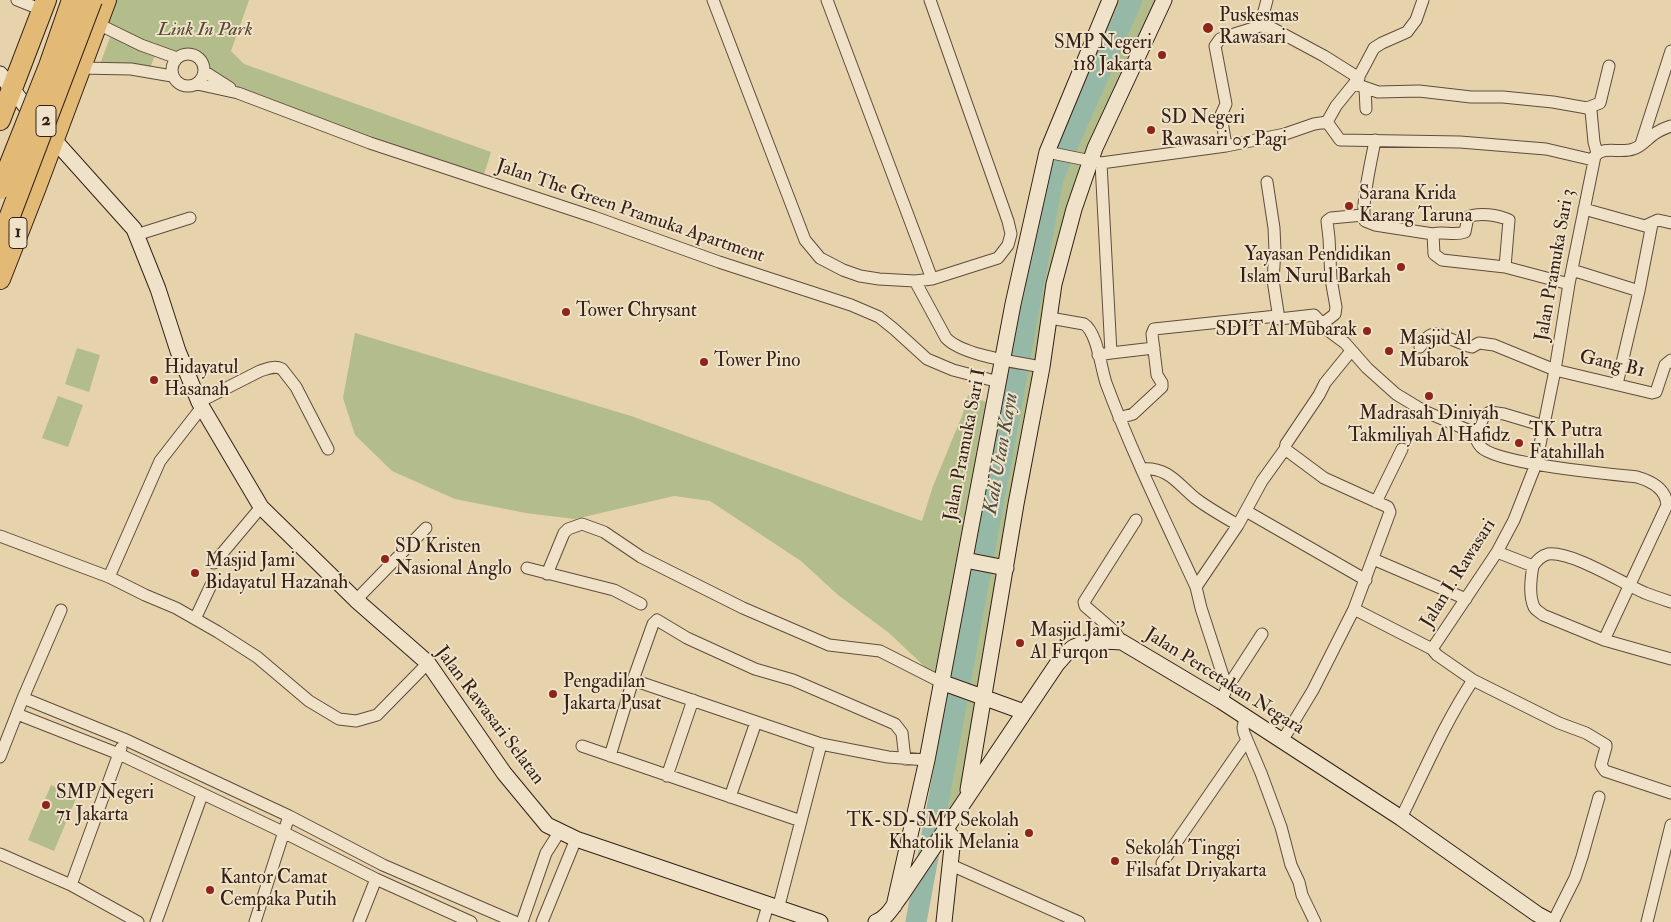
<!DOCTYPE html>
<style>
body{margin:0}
canvas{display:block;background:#e6d2ab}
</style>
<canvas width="1671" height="922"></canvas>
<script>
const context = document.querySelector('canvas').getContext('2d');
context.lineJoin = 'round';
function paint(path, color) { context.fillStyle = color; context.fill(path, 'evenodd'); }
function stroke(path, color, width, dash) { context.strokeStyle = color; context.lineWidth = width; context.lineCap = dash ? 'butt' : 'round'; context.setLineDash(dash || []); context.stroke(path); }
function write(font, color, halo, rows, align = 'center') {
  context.font = font + ' "IM FELL Double Pica",serif'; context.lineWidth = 4; context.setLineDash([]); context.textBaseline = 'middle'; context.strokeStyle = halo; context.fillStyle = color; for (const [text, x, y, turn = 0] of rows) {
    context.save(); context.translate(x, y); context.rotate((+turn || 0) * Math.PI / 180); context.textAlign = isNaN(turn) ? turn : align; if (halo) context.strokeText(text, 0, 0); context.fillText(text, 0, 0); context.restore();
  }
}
paint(new Path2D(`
 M106,0H249L231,51L244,64L491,152L482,181L238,93L193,59L96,23Z
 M1110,0H1164L1091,162L1054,284L993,636L958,811L928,853L959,687L941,682L889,633L838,595L801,561L710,501L674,496L575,519L526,513L455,499L392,471L355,435L343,398L355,333L631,416L922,521L933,486L962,416L968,395L994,405L1048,149Z
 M111,35L155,55L150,68L100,64Z
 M77,348L100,355L89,392L65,384Z
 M58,396L83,405L68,447L42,438Z
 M51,785L77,796L54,851L28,840Z`), '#b2bd8b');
stroke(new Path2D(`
 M916,922L1053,178L1132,0`), '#96b8a7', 21);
const street = new Path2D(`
 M17,0L42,10
 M713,0L805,240L820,258L843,270L860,276L879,279L915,281L932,279L998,258L1008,245L1011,234L1008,221L930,0
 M827,0L932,279
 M96,23L141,45L177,58
 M1260,26L1267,0
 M172 70a16 16 0 1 1 32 0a16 16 0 1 1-32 0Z
 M80,68L131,69L172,76
 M205,72L230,88
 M197,84L238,93L370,143L594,217L719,262L851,305L879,317L894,329L927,359L953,370L999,382
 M1355,84L1378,92L1419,91L1471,97H1503L1553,102L1587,108L1591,111L1594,142L1597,153
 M1365,88L1366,109
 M1587,108L1600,103L1609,66
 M1327,122L1340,140L1460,142L1546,149L1593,160
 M1327,122L1336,106L1357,80L1374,48L1382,43L1407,32L1416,20L1423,0
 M1375,140C1372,159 1360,206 1365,221L1375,225L1433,234
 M1641,144L1671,51
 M1226,146L1221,115L1226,104L1215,46L1220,39L1228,36L1260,26L1272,28L1324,56L1359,78
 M1047,152L1101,163L1226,146L1285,134L1314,124L1327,122
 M1267,182L1274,228L1275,251L1273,280L1279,319
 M1584,209L1645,226L1658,220L1671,223
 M136,235L190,218
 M1505,267L1509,220C1498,215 1479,212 1468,217L1465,232C1454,236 1443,231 1433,234L1434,254L1442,260L1505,267L1569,284
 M1572,270L1639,291
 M915,281L946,338C963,356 1017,362 1042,367
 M1050,318L1084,324C1097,332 1101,368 1106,383C1132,453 1165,520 1196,587L1201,608L1227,688L1221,701
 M1322,324L1335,314L1336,307L1331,279L1329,238L1327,221L1331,218L1363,215
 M1420,347C1425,340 1428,333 1438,334L1468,346L1472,347L1479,343L1494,345L1555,370L1652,393L1656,392L1665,365L1671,360
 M1111,353L1154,348
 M1098,355L1111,353L1101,163
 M1617,384L1639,291L1652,224
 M199,402L260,371C267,369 274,365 282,369L296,387L328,449
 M1119,418L1133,414L1162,387V383L1157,375L1152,334L1154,329L1277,316L1279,319L1314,315L1329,331L1345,343L1367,368L1396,394L1424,411L1470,431C1476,436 1476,442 1481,447C1497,464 1609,474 1637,477C1651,481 1666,489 1667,505L1604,640
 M1475,436L1484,416L1490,412L1504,414L1544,426
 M1142,469C1168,467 1177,483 1195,498C1208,508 1224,517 1238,525
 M1376,502L1402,449
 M1246,511L1366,580
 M0,536L109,577L145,595L176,608L218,632L257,657L309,701L339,719L356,721L377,715L428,663
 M1497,552L1533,566C1531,577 1529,596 1534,607C1536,611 1540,612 1543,615L1604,640L1671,659
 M1373,559L1466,599
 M214,563L261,507
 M1533,566C1537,560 1541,556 1548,554C1572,551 1622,583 1645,593C1653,596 1662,599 1671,602
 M527,568L614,590L641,604
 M547,574L564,533L568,529L582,524L604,532L641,557L743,608L829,645L880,651L941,682
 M109,577L160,461L202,407
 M1196,587L1238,525L1262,481L1285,449L1286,444L1319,395L1325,383L1351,351
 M356,600L426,528
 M1354,609L1432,649L1437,655L1473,680L1559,723L1586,733L1606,745V747L1601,765L1605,771L1671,793
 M195,619L211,585
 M1122,642L1115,632L1085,606L1084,602L1136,520
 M1432,649L1497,552L1514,520L1536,464L1555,370L1569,284L1595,156C1604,145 1621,154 1633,149C1641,147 1647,139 1653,135C1658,131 1665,128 1671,126
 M633,680L821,744L888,757L927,760
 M1227,688L1262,634
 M23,698L124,739L289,816L383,865L515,922
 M17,714L119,754L283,832L376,879L471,922
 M1245,717L1243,728L1244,733L1261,773L1281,827L1291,865L1299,882L1302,895L1315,922
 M1280,741L1287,733L1313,690L1354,609L1390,512L1388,507L1324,478L1285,449
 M582,746L801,821
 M610,756L633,680L653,624L657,620L687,638L755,669L793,680L895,724L902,733L905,759
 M0,757L23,698L61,610
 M667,776L693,700
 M730,797L756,722
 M1401,818C1424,772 1444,724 1473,680
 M0,854L71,885L138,922
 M1162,863L1247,740
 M951,865L1079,922
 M71,885L121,748
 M778,909L821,744
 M156,922L202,795
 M255,922L289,816
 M359,922L376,879
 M522,922L546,853L560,831
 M542,922L576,839
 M763,922L768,905
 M1553,922L1575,878L1582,857L1599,797
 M1647,922L1671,825`);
const secondary = new Path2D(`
 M0,74L39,123L134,229L158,289L178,351L199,402L261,507L356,600L428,663L504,773L547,825L576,839L820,922
 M965,560L1006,568
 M941,682L1024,712
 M968,790L1016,504L1042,367L1054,284L1074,209L1095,148L1164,0
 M894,906L927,760L1013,304L1047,152L1110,0
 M876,922C888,917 893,906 900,897L1057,664C1062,659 1068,650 1074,647C1088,640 1107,641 1122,642L1221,701L1401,818L1537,914L1552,922
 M944,922L953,838L946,830`);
const highway = new Path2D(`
 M0,120L46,0
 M0,279L36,187L106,0`);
stroke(street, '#604c3c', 13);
stroke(secondary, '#342017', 17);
stroke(highway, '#342017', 22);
stroke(street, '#efe2c8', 11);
stroke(secondary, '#efe2c8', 15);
stroke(highway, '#e3b976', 20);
const highwayBridge = new Path2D(`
 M0,189L49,66L72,0
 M0,242L92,0`);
stroke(highwayBridge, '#342017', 22, []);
stroke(highwayBridge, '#e3b976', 20);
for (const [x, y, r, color] of [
 [1208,28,6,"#8f2418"],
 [1162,55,5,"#8f2418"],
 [1151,130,5,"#8f2418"],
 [1349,206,5,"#8f2418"],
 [1401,267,5,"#8f2418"],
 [566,312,5,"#8f2418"],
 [1367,331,5,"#8f2418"],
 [1389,351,5,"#8f2418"],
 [704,362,5,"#8f2418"],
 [154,380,5,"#8f2418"],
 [1429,396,5,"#8f2418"],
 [1519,443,5,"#8f2418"],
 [385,559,5,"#8f2418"],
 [195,573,5,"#8f2418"],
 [1020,643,5,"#8f2418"],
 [553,694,5,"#8f2418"],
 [46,805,5,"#8f2418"],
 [1029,833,5,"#8f2418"],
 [1115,861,5,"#8f2418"],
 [210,890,5,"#8f2418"]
]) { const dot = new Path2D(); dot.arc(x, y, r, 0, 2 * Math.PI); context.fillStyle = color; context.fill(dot); stroke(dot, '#efe2c8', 2); }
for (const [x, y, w] of [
 [46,121,20],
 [18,233,18]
]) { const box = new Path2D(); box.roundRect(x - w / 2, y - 15.5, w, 31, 4); context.fillStyle = '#efe2c8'; context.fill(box); stroke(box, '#342017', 1); }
write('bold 18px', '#342017', null, [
 ["2",46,121],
 ["1",18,233]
]);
write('19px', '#342017', '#efe2c8', [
 ["Puskesmas",1219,17],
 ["Rawasari",1219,39],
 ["SMP Negeri",1152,44,"right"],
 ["118 Jakarta",1152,66,"right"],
 ["SD Negeri",1161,119],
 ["Rawasari 05 Pagi",1161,141],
 ["Sarana Krida",1359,195],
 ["Karang Taruna",1359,217],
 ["Yayasan Pendidikan",1391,256,"right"],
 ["Islam Nurul Barkah",1391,278,"right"],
 ["Tower Chrysant",576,312],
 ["SDIT Al Mubarak",1357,331,"right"],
 ["Masjid Al",1399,340],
 ["Mubarok",1399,362],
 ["Tower Pino",714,362],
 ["Hidayatul",164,369],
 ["Hasanah",164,391],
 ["Madrasah Diniyah",1429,415,"center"],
 ["Takmiliyah Al Hafidz",1429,437,"center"],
 ["TK Putra",1529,432],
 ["Fatahillah",1529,454],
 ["SD Kristen",395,548],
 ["Nasional Anglo",395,570],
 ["Masjid Jami",205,562],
 ["Bidayatul Hazanah",205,584],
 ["Masjid Jami'",1030,632],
 ["Al Furqon",1030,654],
 ["Pengadilan",563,683],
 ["Jakarta Pusat",563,705],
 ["SMP Negeri",56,794],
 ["71 Jakarta",56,816],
 ["TK-SD-SMP Sekolah",1019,822,"right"],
 ["Khatolik Melania",1019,844,"right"],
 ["Sekolah Tinggi",1125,850],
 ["Filsafat Driyakarta",1125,872],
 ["Kantor Camat",220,879],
 ["Cempaka Putih",220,901]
], 'left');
write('italic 19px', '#544734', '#efe2c8', [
 ["Link In Park",205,31]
]);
write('19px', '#342017', '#efe2c8', [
 ["Jalan The Green Pramuka Apartment",630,212,19],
 ["Jalan Pramuka Sari 3",1556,265,-80],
 ["Gang B1",1612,365,13],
 ["Jalan Pramuka Sari I",966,445,-79],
 ["Jalan I. Rawasari",1459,574,-58],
 ["Jalan Percetakan Negara",1224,682,32],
 ["Jalan Rawasari Selatan",489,716,53]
]);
write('italic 20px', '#514e42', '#efe2c8', [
 ["Kali Utan Kayu",1002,454,-80]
]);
</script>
